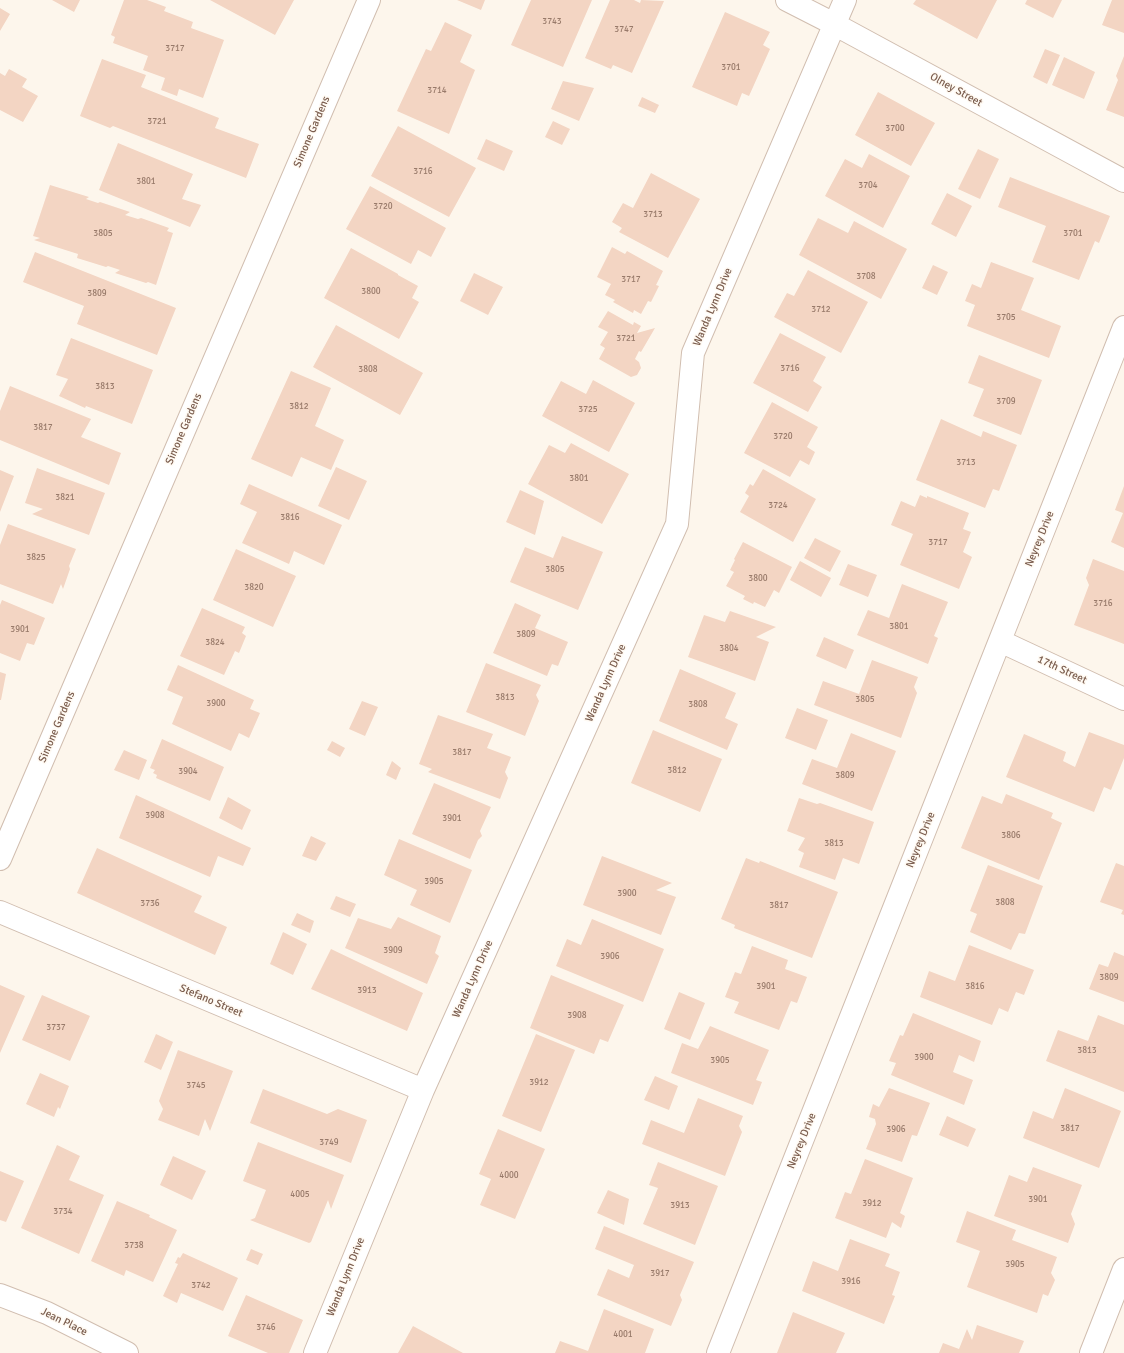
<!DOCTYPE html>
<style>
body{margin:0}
canvas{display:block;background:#fdf6ec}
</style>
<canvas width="1124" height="1353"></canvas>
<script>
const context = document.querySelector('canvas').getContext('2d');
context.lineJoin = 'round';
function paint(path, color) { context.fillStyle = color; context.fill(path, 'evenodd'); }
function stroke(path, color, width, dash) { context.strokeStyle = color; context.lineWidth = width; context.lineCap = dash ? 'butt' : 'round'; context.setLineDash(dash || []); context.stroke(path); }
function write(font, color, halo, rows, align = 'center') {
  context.font = font + ' Signika,sans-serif'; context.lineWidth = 3; context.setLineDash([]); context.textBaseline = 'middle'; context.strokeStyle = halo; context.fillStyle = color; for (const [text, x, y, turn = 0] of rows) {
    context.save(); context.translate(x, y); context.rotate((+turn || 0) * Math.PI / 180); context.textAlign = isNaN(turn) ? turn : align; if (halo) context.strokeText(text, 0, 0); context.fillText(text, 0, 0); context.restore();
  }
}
paint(new Path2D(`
 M52,0H80L74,12Z
 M124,0H147L166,7L164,11L193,22L191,28L224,40L203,98L179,89L177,96L161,90L165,78L143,70L148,56L113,43L115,37L111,35Z
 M210,0H294L275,35Z
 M457,0H485L481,10Z
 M531,0H592L563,67L511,45Z
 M610,0H634L640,3L641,0L664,1L632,73L613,65L611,69L585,58Z
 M916,0H997L977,39L913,4Z
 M1027,0H1062L1053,18L1025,4Z
 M1112,0H1124V33L1102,25Z
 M0,8L10,14L0,31Z
 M725,12L770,32L763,45L770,49L749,96L742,93L737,106L692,87Z
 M445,22L472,35L460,62L475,70L449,134L397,111L426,49L431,51Z
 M1045,49L1060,55L1047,84L1033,77Z
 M1124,56V117L1106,110L1118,80L1116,76Z
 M1064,57L1095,72L1084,99L1052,85Z
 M102,59L146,75L141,87L219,118L215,128L259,144L246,178L113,126L110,128L80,116Z
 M9,69L27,79L22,87L38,96L23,122L0,110V73L5,76Z
 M563,81L594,88L579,121L551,109Z
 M878,92L935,123L911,166L855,135Z
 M642,97L659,105L655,113L638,106Z
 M553,121L570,129L562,145L545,137Z
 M398,126L476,168L449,217L371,176Z
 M486,139L513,151L504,171L477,159Z
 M118,143L193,174L182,199L201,205L190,227L99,190Z
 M978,149L999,159L980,199L958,189Z
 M869,154L910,176L883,228L825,196L845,159L862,168Z
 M651,173L700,199L668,258L619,232L622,228L612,222L623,203L633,208Z
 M1010,177L1110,216L1099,243L1095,241L1079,280L1032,262L1046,226L998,207Z
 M50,185L89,197L86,199L98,203L100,202L130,212L125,215L138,219L141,218L169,228L167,231L173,233L156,285L148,282L146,283L115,273L120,270L108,266L106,267L77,258L78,254L34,240L40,238L33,236Z
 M370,186L446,228L431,257L418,250L411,264L346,229Z
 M947,193L972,206L956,237L931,224Z
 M818,218L848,233L854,221L907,249L881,299L799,255Z
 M612,247L625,254L627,251L663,271L656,285L659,286L651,302L648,301L641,314L634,310L633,313L613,302L615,300L605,295L611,284L597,277Z
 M351,248L398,274V275L418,286L412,298L419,302L399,339L324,298Z
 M35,252L176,308L157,355L77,324L84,306L23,282Z
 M991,262L1034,278L1021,310L1061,326L1049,358L967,326L975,305L965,301L972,284L981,288Z
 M933,265L948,272L937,295L922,288Z
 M808,270L868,302L841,353L774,317L787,293L794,296Z
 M474,273L503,287L488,315L460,301Z
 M608,311L633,325L634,322L641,326L637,333L655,328L641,352L639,351L635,359L639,362L641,368L637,375L631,377L599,359L605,348L600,345L608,332L598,327Z
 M336,325L423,373L400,415L313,367Z
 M780,333L826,357L813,381L822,387L808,412L753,383Z
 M71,338L153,370L132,424L86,406L85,408L59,396L68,379L56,375Z
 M979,355L1042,380L1021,435L973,416L984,389L968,383Z
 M291,371L331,388L315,426L344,440L331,470L301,457L292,477L251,459Z
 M593,380L635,403L609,452L542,416L561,381L586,394Z
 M10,386L91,419L81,437L121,453L109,485L0,440V411Z
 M772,402L818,427L807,447L815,452L809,465L800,460L790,477L744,453Z
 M941,419L981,437L983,431L1017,445L999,491L993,489L985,508L916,480Z
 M571,443L629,474L602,524L528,484L549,445L565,453Z
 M336,467L367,481L349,520L318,506Z
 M37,468L105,493L89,535L32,514L43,509L25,503Z
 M763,469L816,499L793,542L740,512L749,496L745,493L750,484L753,486Z
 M0,470L14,476L0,512Z
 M249,484L342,525L324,565L294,551L289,564L242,543L257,512L240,504Z
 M1124,486V548L1111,542L1123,513L1115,510Z
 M520,490L544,501L535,535L506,522Z
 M920,495L927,498V496L969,513L963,529L971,532L963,552L972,557L959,589L900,565L913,534L891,525L901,501L915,507Z
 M8,524L76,549L69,566L70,569L63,589L61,584L53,604L0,584V545Z
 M562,536L603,552L578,610L510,582L525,547L553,558Z
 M815,538L841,551L830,572L804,558Z
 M743,542L792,567L779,593L774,590L765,607L754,602L753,604L743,599L745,596L726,586L734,572L730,570L735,560L734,559Z
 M236,549L296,576L273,627L213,600Z
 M1093,559L1124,571V644L1074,625L1089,585L1086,578Z
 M800,561L831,578L821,597L790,580Z
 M848,564L877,575L868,597L839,585Z
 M902,584L948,602L934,636L938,638L928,664L857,635L868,610L889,618Z
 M2,600L45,618L34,645L27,643L20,661L0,653V605Z
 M515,603L541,615L535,628L568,642L558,666L552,664L547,676L493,653Z
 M202,608L245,627L242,633L246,636L239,653L235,651L224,675L180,656Z
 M730,611L776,627L756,637L769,642L755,681L688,657L704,615L725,622Z
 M824,637L854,650L846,669L816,656Z
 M872,660L918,677L914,687L917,693L901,738L814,705L823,681L859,694Z
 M486,663L541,685L536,695L539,701L525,736L466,712Z
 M178,665L254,700L250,709L260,713L249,738L239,733L231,751L172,724L183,697L167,690Z
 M680,669L736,693L725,718L738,724L727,750L659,721Z
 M0,672L6,674L1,700H0Z
 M362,701L378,707L365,736L349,729Z
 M797,708L828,720L816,750L785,738Z
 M438,715L493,734L487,748L511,757L505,772L508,778L500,799L428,772L432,769L419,764Z
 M653,730L722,759L700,812L631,783Z
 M1089,732L1124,745V758L1111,790L1104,787L1094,812L1006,777L1024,734L1066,752L1063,761L1075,767Z
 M851,733L896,751L872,811L802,784L812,759L837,768Z
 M162,739L224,767L210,801L156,778L157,775L153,773L155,770L150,768Z
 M332,741L345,748L340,757L327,750Z
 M124,750L147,760L139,780L114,770Z
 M392,761L401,768L396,780L386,775Z
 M434,783L491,807L480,831L482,836L478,840L470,859L412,834Z
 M1006,794L1053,813L1051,818L1062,823L1039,880L961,848L982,796L1002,804Z
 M136,795L251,848L243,866L218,856L210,877L119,838Z
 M228,797L251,810L242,830L219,818Z
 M799,798L817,804L820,803L874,822L859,864L843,858L835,880L799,867L804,853L798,850L805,838L787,831Z
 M311,836L326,843L316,861L302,856Z
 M399,839L472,870L450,923L410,905L417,890L384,875Z
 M97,848L202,896L194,912L227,927L215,955L77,893Z
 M602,856L672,883L656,890L676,897L661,935L583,905Z
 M746,858L759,863L760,861L838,892L812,958L734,928L735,925L721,919Z
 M1116,863L1124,866V915L1121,914L1123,910L1100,902Z
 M988,865L1043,886L1025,934L1019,933L1011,950L970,932L977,914L970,911Z
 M336,896L356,904L350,917L330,909Z
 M297,913L314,921L310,933L291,925Z
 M398,917L441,936L435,953L439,956L427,984L345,948L358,918L391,929Z
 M592,919L664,949L643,1002L556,966L567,939L581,945Z
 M283,932L307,944L293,975L270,964Z
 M969,945L1034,970L1024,995L1016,992L1008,1012L999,1008L992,1025L920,997L929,971L955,981Z
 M752,946L788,960L785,969L807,977L797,1003L791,1001L779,1030L734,1013L739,1002L725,997L735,972L741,974Z
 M331,949L423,993L407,1031L311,989Z
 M1114,952L1124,956V1002L1089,989L1099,964L1108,967Z
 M551,975L624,1005L608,1042L600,1039L594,1054L530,1028Z
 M0,985L25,996L0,1053Z
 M679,992L705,1003L690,1040L664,1029Z
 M42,995L90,1016L70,1061L22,1040Z
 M913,1013L981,1041L974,1062L959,1055L953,1072L973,1080L964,1105L891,1075L896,1063L889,1061L900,1035L903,1036Z
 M1098,1015L1124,1025V1092L1046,1061L1058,1030L1088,1041Z
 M710,1026L769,1050L756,1080L762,1082L753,1105L671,1073L682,1043L698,1049Z
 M156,1034L173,1042L161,1070L144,1062Z
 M536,1034L575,1050L541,1132L502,1116Z
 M178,1050L233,1071L210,1131L205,1119L199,1136L158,1120L163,1109L159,1101Z
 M40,1073L69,1086L60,1109L58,1107L54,1117L26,1104Z
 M655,1076L678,1086L669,1110L644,1100Z
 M889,1088L930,1103L917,1136L912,1135L902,1162L866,1149L876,1124L875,1119L869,1117L873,1104L879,1107Z
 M1065,1088L1121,1111L1099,1168L1023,1138L1033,1111L1053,1119Z
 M263,1089L327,1114L338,1109L367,1120L351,1163L250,1123Z
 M698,1098L743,1116L739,1126L742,1132L725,1176L642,1144L651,1120L684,1133Z
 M947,1116L976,1129L968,1147L939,1135Z
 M498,1129L545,1149L515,1219L480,1205L491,1179L479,1174Z
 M258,1142L344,1175L331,1209L328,1200L311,1242L309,1243L250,1220L255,1218L266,1190L243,1181Z
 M57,1145L80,1156L69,1180L104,1195L79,1254L21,1228Z
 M173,1156L206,1171L192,1200L160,1185Z
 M865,1159L913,1178L900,1213L905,1216L901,1228L892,1222L886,1238L835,1218L845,1192L851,1194Z
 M658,1162L718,1186L695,1245L643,1224L658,1188L649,1185Z
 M1033,1167L1082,1185L1071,1214L1075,1224L1068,1243L994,1216L1009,1175L1027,1182Z
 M0,1171L24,1181L6,1222L0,1220Z
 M608,1190L629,1199L624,1225L597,1213Z
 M117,1201L150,1215L149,1217L177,1230L153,1282L126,1270L124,1276L91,1261Z
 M967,1211L1016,1230L1012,1240L1057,1257L1051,1273L1055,1280L1048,1296L1043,1294L1037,1313L967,1287L980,1251L956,1242Z
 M604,1226L694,1262L680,1295L682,1300L671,1326L597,1295L608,1269L629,1278L634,1265L595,1249Z
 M850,1239L890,1254L885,1266L900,1272L892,1295L895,1296L884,1324L802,1291L813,1261L838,1271Z
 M251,1249L263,1254L258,1265L246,1260Z
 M183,1253L238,1278L223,1311L181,1293L177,1303L163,1296L178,1264L175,1263L178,1257L180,1258Z
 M246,1295L303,1320L289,1353H268L228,1336Z
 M604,1309L654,1329L645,1353H555L560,1341L588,1351Z
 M793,1312L845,1333L836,1353H777Z
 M977,1325L1024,1341L1019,1353H939L943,1343L959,1349L967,1329L972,1340Z
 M413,1326L463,1353H398Z`), '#f3d5c3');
const minor = new Path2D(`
 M787,0L834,24L1124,181
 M1000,641L1124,699
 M0,859L369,0
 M0,912L423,1090
 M0,1295L47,1313L127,1353
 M315,1353L423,1090L677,524L693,353L845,0
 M718,1353L1124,327
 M1091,1353L1124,1269`);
stroke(minor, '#d1beb0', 24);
stroke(minor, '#fff', 22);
write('9px', '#987a6a', null, [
 ["3743",552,22],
 ["3747",624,30],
 ["3717",175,49],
 ["3701",731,68],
 ["3714",437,91],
 ["3721",157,122],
 ["3700",895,129],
 ["3716",423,172],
 ["3801",146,182],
 ["3704",868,186],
 ["3720",383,207],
 ["3713",653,215],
 ["3805",103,234],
 ["3701",1073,234],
 ["3708",866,277],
 ["3717",631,280],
 ["3800",371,292],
 ["3809",97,294],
 ["3712",821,310],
 ["3705",1006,318],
 ["3721",626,339],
 ["3716",790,369],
 ["3808",368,370],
 ["3813",105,387],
 ["3709",1006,402],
 ["3812",299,407],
 ["3725",588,410],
 ["3817",43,428],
 ["3720",783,437],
 ["3713",966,463],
 ["3801",579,479],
 ["3821",65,498],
 ["3724",778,506],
 ["3816",290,518],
 ["3717",938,543],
 ["3825",36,558],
 ["3805",555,570],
 ["3800",758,579],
 ["3820",254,588],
 ["3716",1103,604],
 ["3801",899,627],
 ["3901",20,630],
 ["3809",526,635],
 ["3824",215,643],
 ["3804",729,649],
 ["3813",505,698],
 ["3805",865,700],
 ["3900",216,704],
 ["3808",698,705],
 ["3817",462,753],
 ["3812",677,771],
 ["3904",188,772],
 ["3809",845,776],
 ["3908",155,816],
 ["3901",452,819],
 ["3806",1011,836],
 ["3813",834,844],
 ["3905",434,882],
 ["3900",627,894],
 ["3808",1005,903],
 ["3736",150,904],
 ["3817",779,906],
 ["3909",393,951],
 ["3906",610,957],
 ["3809",1109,978],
 ["3901",766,987],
 ["3816",975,987],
 ["3913",367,991],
 ["3908",577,1016],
 ["3737",56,1028],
 ["3813",1087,1051],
 ["3900",924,1058],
 ["3905",720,1061],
 ["3912",539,1083],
 ["3745",196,1086],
 ["3817",1070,1129],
 ["3906",896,1130],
 ["3749",329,1143],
 ["4000",509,1176],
 ["4005",300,1195],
 ["3901",1038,1200],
 ["3912",872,1204],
 ["3913",680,1206],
 ["3734",63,1212],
 ["3738",134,1246],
 ["3905",1015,1265],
 ["3917",660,1274],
 ["3916",851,1282],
 ["3742",201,1286],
 ["3746",266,1328],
 ["4001",623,1335]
]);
write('11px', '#7a5c4d', '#fffaf3', [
 ["Olney Street",956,90,29],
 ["Simone Gardens",312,132,-67],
 ["Wanda Lynn Drive",713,307,-67],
 ["Simone Gardens",184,429,-67],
 ["Neyrey Drive",1040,539,-68],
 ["17th Street",1062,670,25],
 ["Wanda Lynn Drive",606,683,-66],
 ["Simone Gardens",57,727,-67],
 ["Neyrey Drive",921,840,-68],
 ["Wanda Lynn Drive",473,979,-66],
 ["Stefano Street",211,1001,23],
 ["Neyrey Drive",802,1141,-68],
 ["Wanda Lynn Drive",346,1277,-68],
 ["Jean Place",64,1322,26]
]);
</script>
